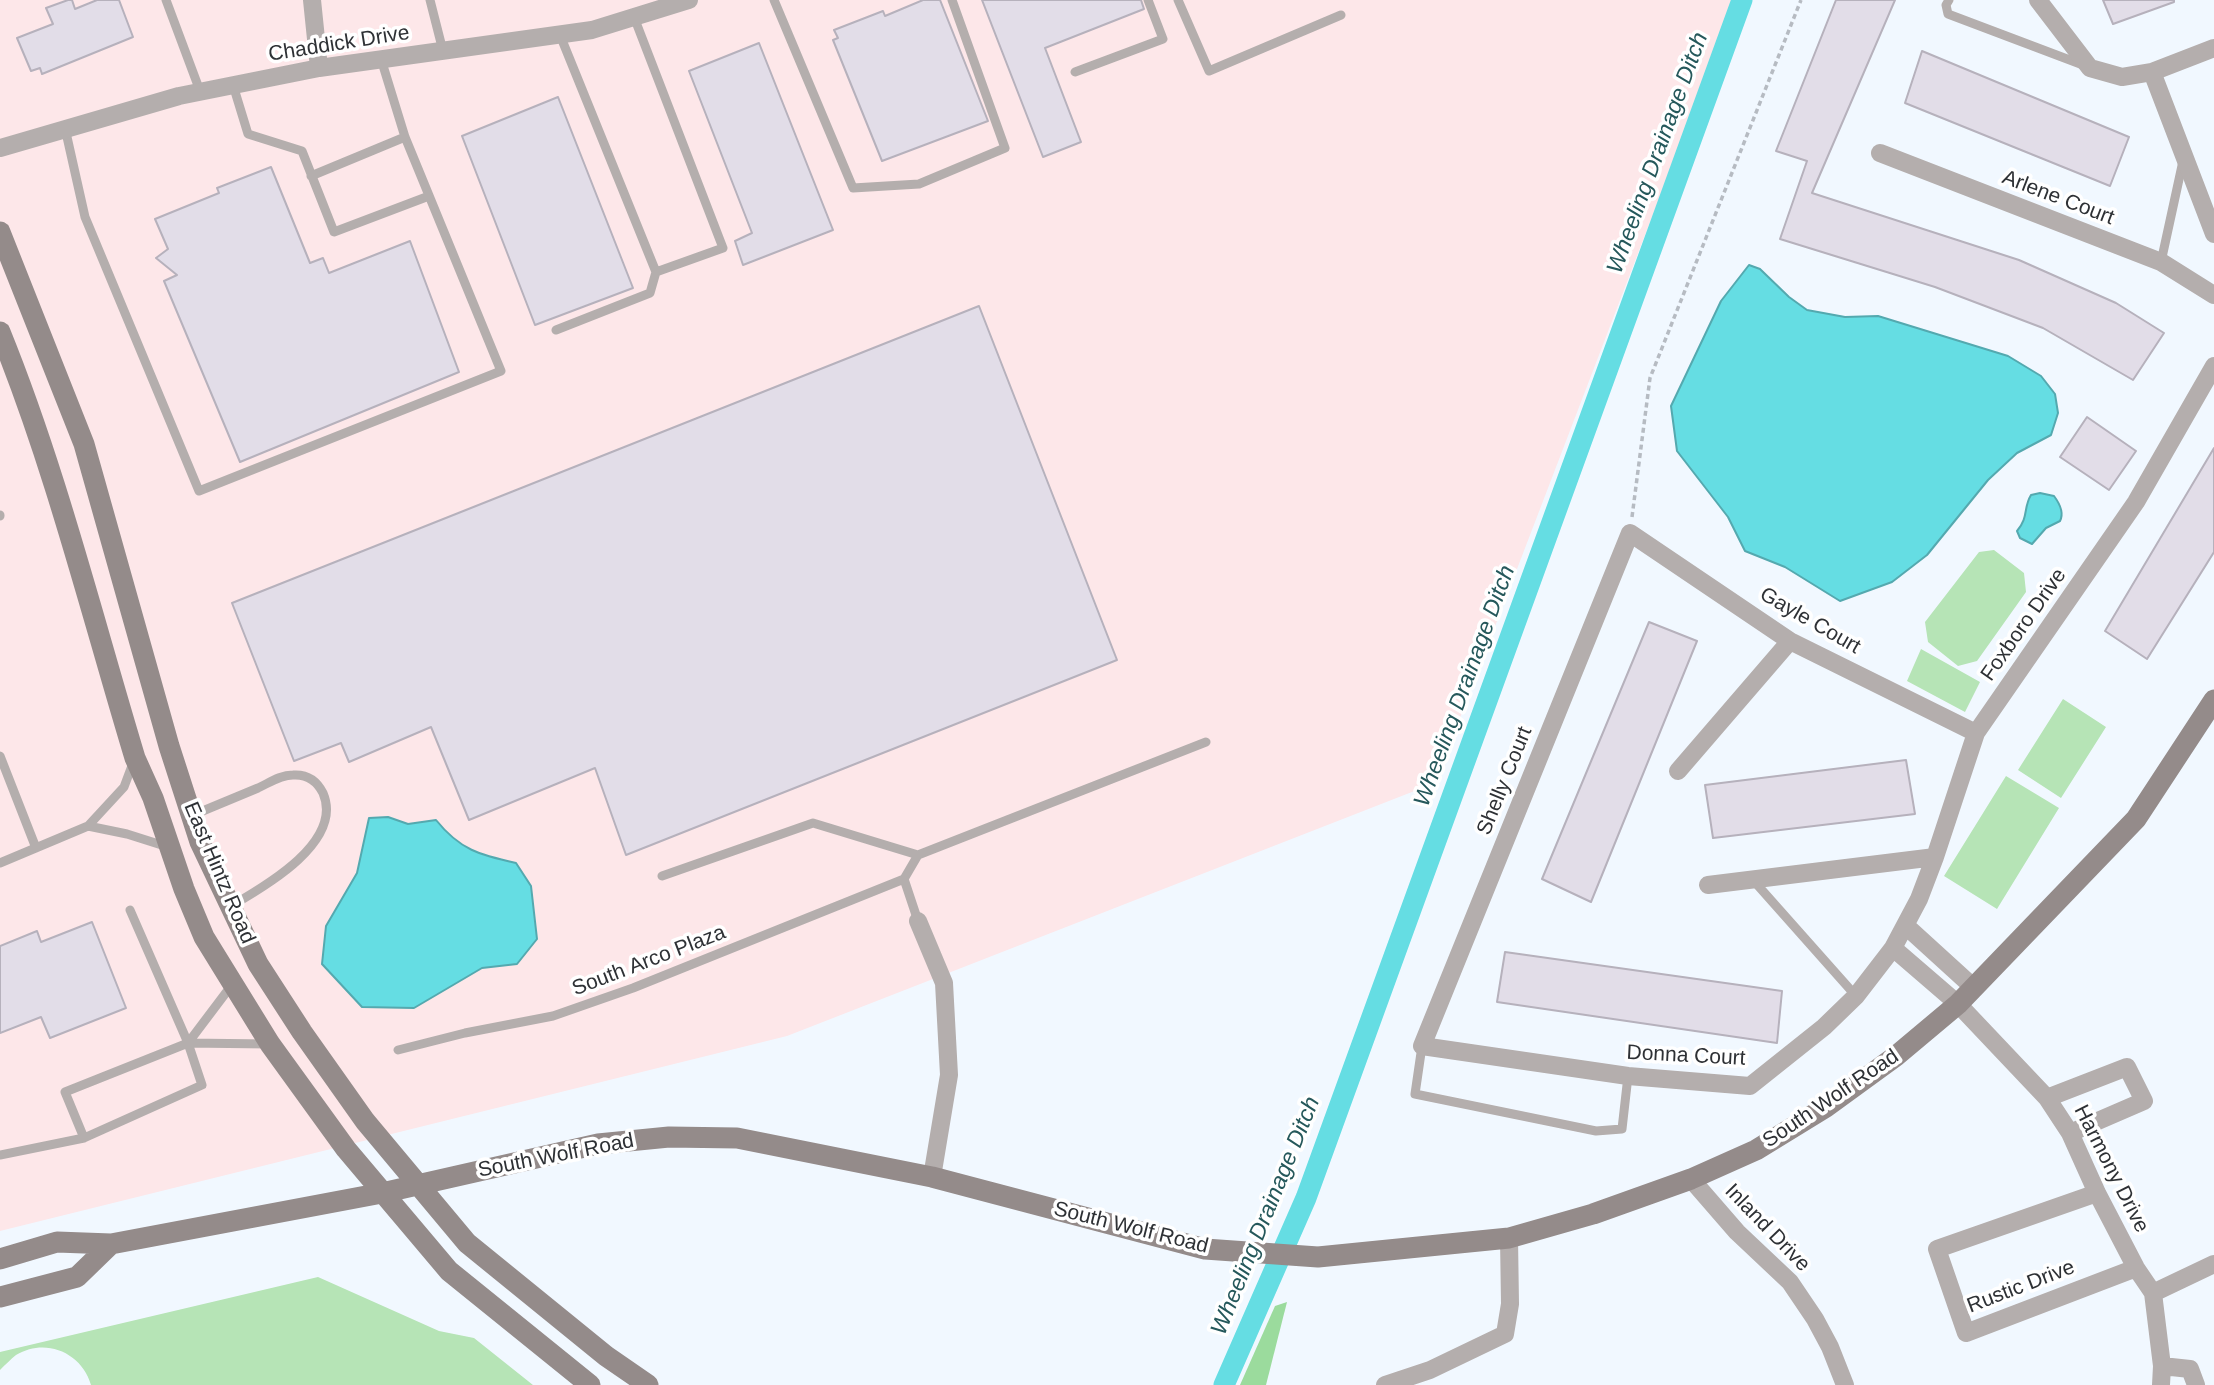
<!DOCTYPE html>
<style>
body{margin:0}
canvas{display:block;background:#f1f8ff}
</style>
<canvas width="2214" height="1385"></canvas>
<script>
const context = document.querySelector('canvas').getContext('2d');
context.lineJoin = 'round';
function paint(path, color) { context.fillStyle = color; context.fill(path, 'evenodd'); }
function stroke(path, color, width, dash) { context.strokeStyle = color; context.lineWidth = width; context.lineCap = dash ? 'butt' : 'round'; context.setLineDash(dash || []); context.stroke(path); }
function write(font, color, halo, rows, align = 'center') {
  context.font = font + ' Helvetica,sans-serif'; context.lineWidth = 7; context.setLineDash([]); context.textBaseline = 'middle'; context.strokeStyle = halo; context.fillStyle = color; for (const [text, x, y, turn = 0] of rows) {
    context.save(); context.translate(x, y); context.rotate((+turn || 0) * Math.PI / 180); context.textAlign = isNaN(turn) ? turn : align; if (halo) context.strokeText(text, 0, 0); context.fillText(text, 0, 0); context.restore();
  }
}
paint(new Path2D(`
 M0,0H1735L1435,783L787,1036L0,1231Z`), '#fde7e9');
paint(new Path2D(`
 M1994,550L2024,573L2026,592L1977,661L1958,666L1928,642L1925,622L1979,552Z
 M1921,649L1980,682L1965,712L1907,681Z
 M2063,699L2106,727L2061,798L2018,770Z
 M2006,776L2059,808L1997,909L1944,876Z
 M318,1277L439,1331L474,1338L533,1385H91C82,1353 46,1337 16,1355C11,1359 5,1365 0,1370V1352Z`), '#b6e4b6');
paint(new Path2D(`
 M1287,1302L1266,1385H1240L1275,1306Z`), '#9bdb9d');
const water = new Path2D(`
 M1749,265L1760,269L1789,297L1807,310L1845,317L1878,316L2008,356L2041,376L2055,394L2058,413L2051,435L2017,453L1988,480L1927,555L1892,582L1840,601L1785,567L1745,551L1728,517L1677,451L1671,406L1721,301Z
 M2040,493L2054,496C2060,504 2064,513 2060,521L2046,528L2032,544L2020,538L2017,531C2029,517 2023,508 2031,495Z
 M388,817L408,824L436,820C460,850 480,855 516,863L531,886L537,939L517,964L482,968L414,1008L362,1007L322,964L326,926L357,873L369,818Z`);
paint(water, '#65dde3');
stroke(water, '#54a9af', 2);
stroke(new Path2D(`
 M1224,1385L1306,1198L1742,0`), '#65dde3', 21);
const building = new Path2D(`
 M68,0H72L75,9L97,0H119L133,37L42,74L40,68L31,71L17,38L53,24L46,8Z
 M923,0H940L988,121L882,161L833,40L838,38L834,30L883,11L885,16Z
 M982,0H1141L1144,9L1045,48L1081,142L1043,157Z
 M1836,0H1895L1812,193L2019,260L2116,303L2164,333L2133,380L2043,328L1935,287L1780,239L1807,161L1776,151Z
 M2103,0H2174V2L2113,24Z
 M759,43L833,230L743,265L735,241L752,233L689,71Z
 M1922,51L2129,137L2110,186L1905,103Z
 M558,97L633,288L535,325L462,136Z
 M271,167L310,263L323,258L329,273L410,241L459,372L240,462L164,281L177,275L156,258L168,249L155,219L219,193L217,188Z
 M979,306L1117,660L626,855L595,768L469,820L431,727L349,762L341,743L294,761L232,603Z
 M2087,417L2136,451L2109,490L2060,457Z
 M2214,448V552L2147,659L2105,631Z
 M1649,622L1697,641L1591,902L1542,879Z
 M1906,760L1915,814L1713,838L1705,785Z
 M92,922L126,1008L50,1038L41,1017L0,1033V946L37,931L41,942Z
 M1505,952L1782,991L1777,1043L1497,1002Z`);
paint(building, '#e2dde8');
stroke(building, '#b6b1bc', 2);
stroke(new Path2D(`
 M1632,517L1650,378L1801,0`), '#b6bbc2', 3.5, [5, 3.5]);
stroke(new Path2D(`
 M166,0L200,91
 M430,0L443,51
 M774,0L853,188L919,184L1005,148L952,0
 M1178,0L1209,71L1341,15
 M1949,0L1946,5L1948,14L2083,65
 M560,35L656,272L723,248L634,17
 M1075,72L1163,39L1148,0
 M233,85L248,134L302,151L334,232L429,196
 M65,128L85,217L199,491L501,371L405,137L381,59
 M311,176L405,137
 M2161,262L2183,161
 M556,330L650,293L656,272
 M0,515V516
 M0,756L36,848
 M133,763L124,787L88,826L127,834L168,847
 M193,815C215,806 236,797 258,788C269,783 280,775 293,775C307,774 317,781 323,793C344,842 264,887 231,906
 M0,863L88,826
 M662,876L813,823L918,855
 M1753,880L1856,996
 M918,921L904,879L918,855L1206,742
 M231,986L188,1043L269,1044
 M1422,1046L1415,1094L1596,1131L1622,1129L1628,1076
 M398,1050L465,1033L553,1016L633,988L904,879
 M84,1138L65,1092L188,1043
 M0,1155L84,1138L202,1085L188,1043L130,910`), '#b4aead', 9);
stroke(new Path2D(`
 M312,0L319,68
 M2038,0L2090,68L2122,77L2152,72L2214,234
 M2152,72L2214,48
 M0,148L179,96L319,68L592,30L689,0
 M1880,153L2161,262L2214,295
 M1976,733L1790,641L1630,533L1422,1046L1628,1076L1750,1086L1824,1027L1856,996L1893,948L1919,899L1935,857L1976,733L2136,502L2214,366
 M1678,771L1790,641
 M1708,885L1935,857
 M918,921L944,983L949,1075L932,1177
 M1906,926L1973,987
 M1893,948L1958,1004L2047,1098L2070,1133L2097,1193L2136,1268L2153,1293L2162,1366L2161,1385
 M2047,1098L2127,1067L2144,1101L2070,1133
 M1691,1179L1737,1232L1790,1282L1815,1319L1830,1347L1845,1385
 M2097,1193L1937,1249L1966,1333L2136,1268
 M2153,1293L2214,1264
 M2162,1366L2190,1369L2196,1385
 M1385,1385L1430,1370L1505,1334L1510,1304L1509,1238`), '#b4aead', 18);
stroke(new Path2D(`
 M0,232L84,444L169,746L200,842L258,964L302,1032L365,1121L467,1243L606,1356L648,1385
 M0,332C56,470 92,616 135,758L153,798L184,889L204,937L270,1044L346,1149L449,1271L590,1385
 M0,1259L57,1242L111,1244L382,1193L598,1144L669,1137L737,1138L932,1177L1205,1249L1318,1257L1509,1238L1593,1214L1691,1179L1756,1150L1826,1107L1896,1056L1958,1004L2136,819L2214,700
 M0,1297L77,1277L111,1244`), '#948b8a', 21);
write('21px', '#2e3135', '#fff', [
 ["Chaddick Drive",339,44,-9],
 ["Arlene Court",2058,198,21],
 ["Gayle Court",1810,621,30],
 ["Foxboro Drive",2024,625,-55],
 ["Shelly Court",1505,781,-68],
 ["East Hintz Road",219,873,67],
 ["South Arco Plaza",649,961,-21],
 ["Donna Court",1686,1056,3],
 ["South Wolf Road",1831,1099,-34],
 ["South Wolf Road",556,1156,-11],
 ["Harmony Drive",2111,1169,63],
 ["South Wolf Road",1131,1228,14],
 ["Inland Drive",1767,1228,46],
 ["Rustic Drive",2021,1287,-21]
]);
write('italic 23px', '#25585b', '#fff', [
 ["Wheeling Drainage Ditch",1658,153,-70],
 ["Wheeling Drainage Ditch",1465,686,-70],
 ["Wheeling Drainage Ditch",1266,1216,-68]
]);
</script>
